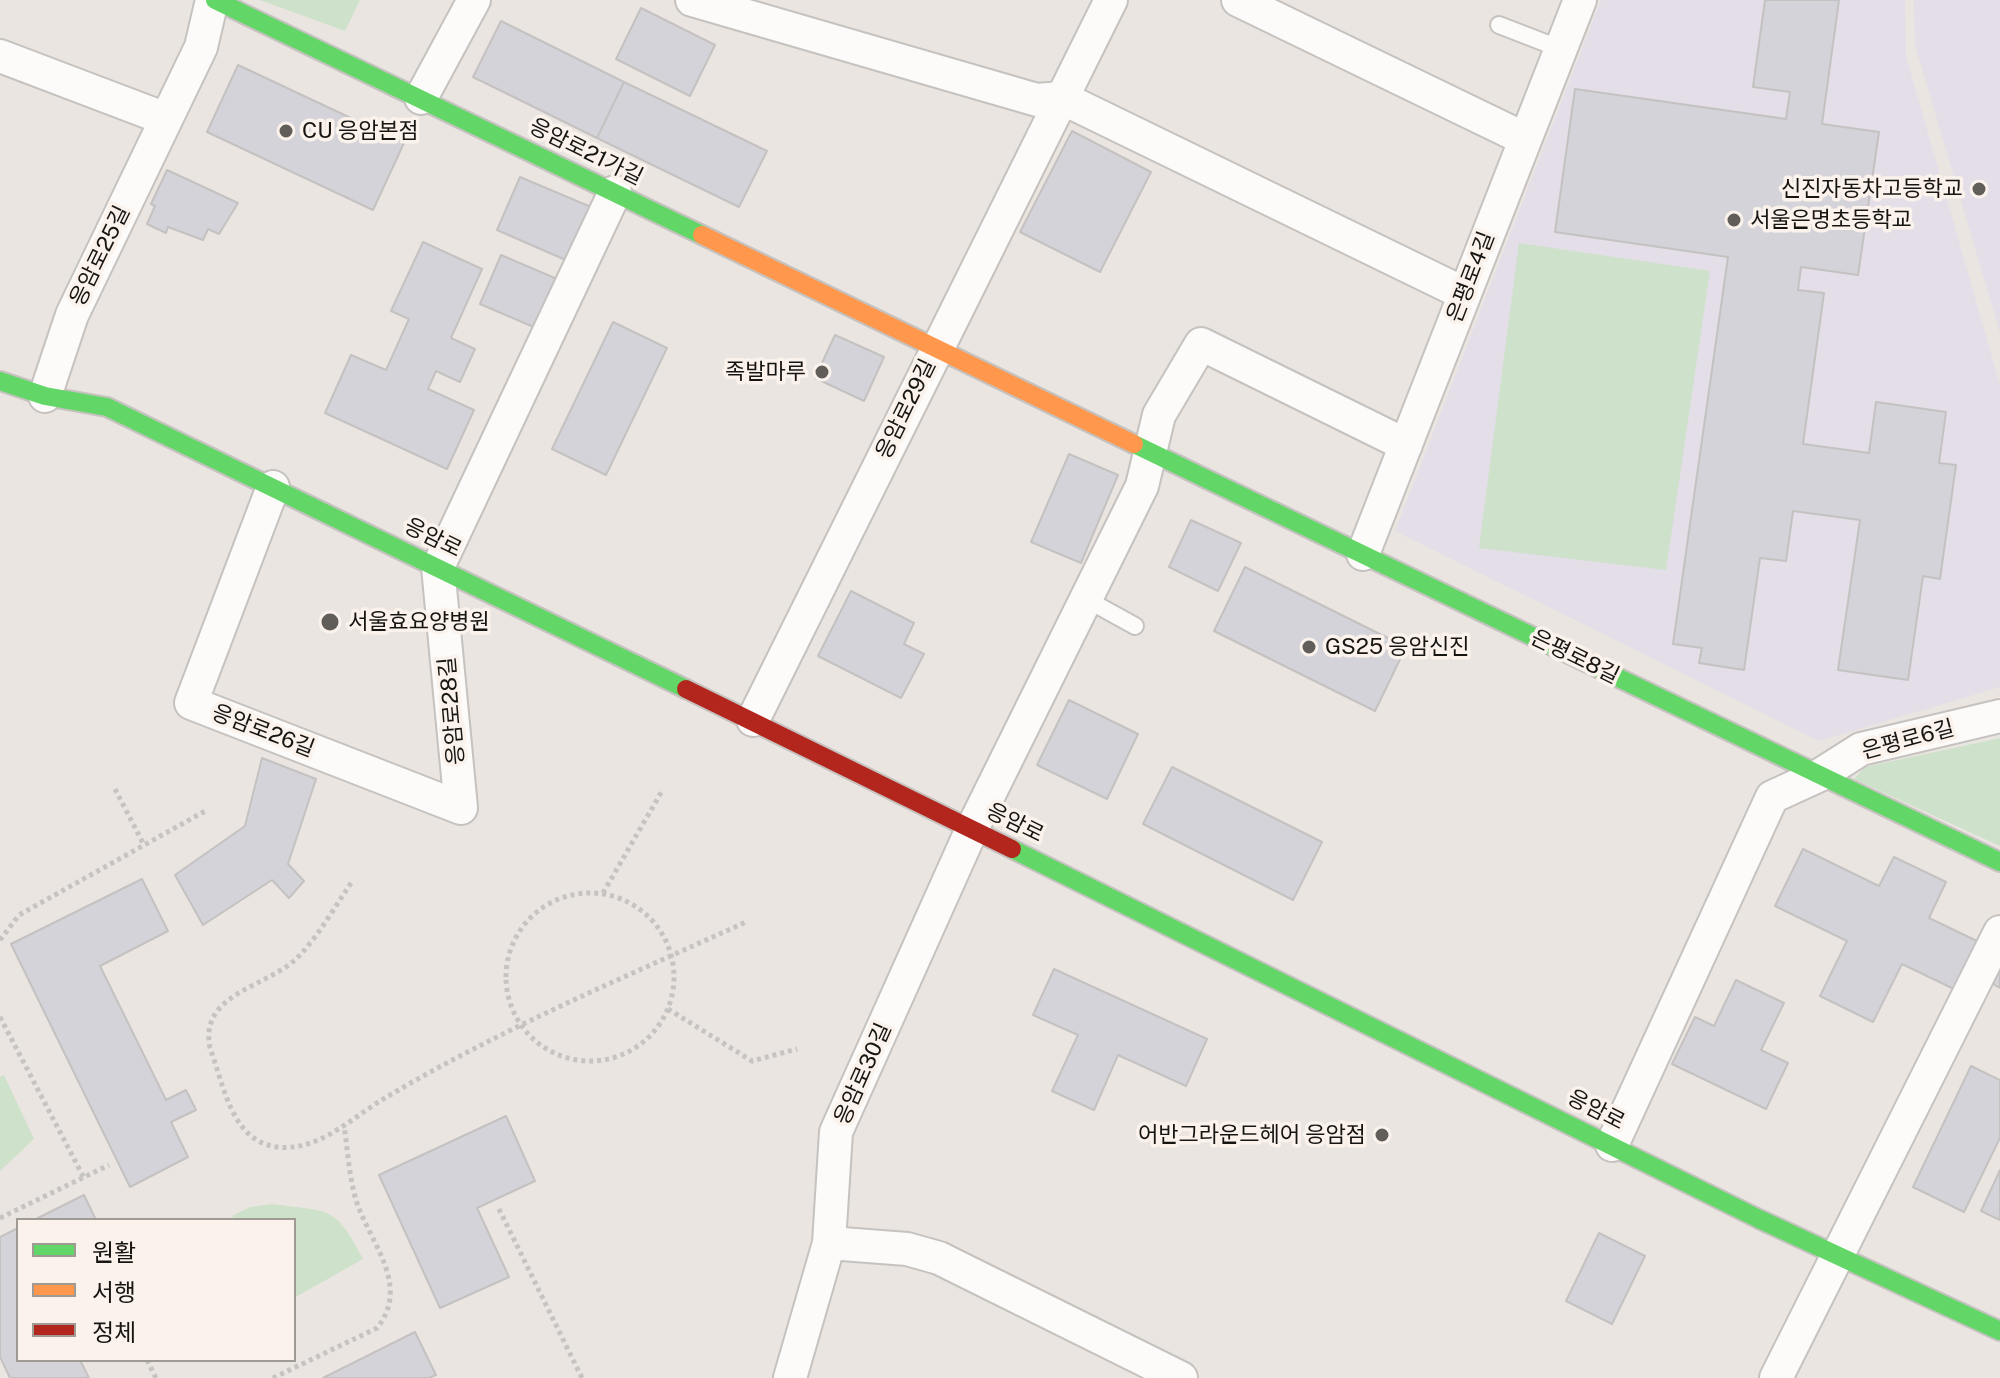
<!DOCTYPE html>
<meta charset="utf-8">
<style>
body{margin:0}
#map{position:relative;width:2000px;height:1378px;overflow:hidden;background:#eae5e0;font-family:"Public Sans","Noto Sans KR",sans-serif}
canvas{display:block}
.legend{position:absolute;left:16px;top:1218px;width:280px;height:144px;box-sizing:border-box;background:#faf2eb;border:2px solid #9f9a94;margin:0;padding:10px 14px;list-style:none;font-size:24px;color:#171512}
.legend li{display:flex;align-items:center;gap:16px;height:40px}
.legend b{width:40px;border:2px solid #9f9a94}
</style>
<div id="map">
<canvas width="2000" height="1378"></canvas>
<ul class="legend">
<li><b style="height:10px;background:#63d668"></b>원활</li>
<li><b style="height:10px;background:#ff974d"></b>서행</li>
<li><b style="height:10px;background:#b3261e"></b>정체</li>
</ul>
</div>
<script>
const context = document.querySelector('canvas').getContext('2d');
context.lineJoin = 'round';
function paint(path, color) { context.fillStyle = color; context.fill(path, 'evenodd'); }
function stroke(path, color, width, dash) { context.strokeStyle = color; context.lineWidth = width; context.lineCap = dash ? 'butt' : 'round'; context.setLineDash(dash || []); context.stroke(path); }
function write(font, color, halo, rows, align = 'center') {
  context.font = font + ' "Public Sans","Noto Sans KR",sans-serif'; context.lineWidth = 7; context.setLineDash([]); context.textBaseline = 'middle'; context.strokeStyle = halo; context.fillStyle = color; for (const [text, x, y, turn = 0] of rows) {
    context.save(); context.translate(x, y); context.rotate((+turn || 0) * Math.PI / 180); context.textAlign = isNaN(turn) ? turn : align; if (halo) context.strokeText(text, 0, 0); context.fillText(text, 0, 0); context.restore();
  }
}
paint(new Path2D(`
 M1601,0H1905L1906,56L2000,385V687L1819,741L1395,531Z
 M1914,0H2000V333L1915,45Z`), '#e3dee8');
paint(new Path2D(`
 M260,0H360L345,31Z
 M1519,243L1710,271L1666,570L1479,548Z
 M2000,738V846L1854,779L1865,767Z
 M4,1075L34,1139L0,1171V1077Z
 M272,1204C331,1212 335,1205 363,1259L294,1298V1220H235L232,1216L250,1207Z`), '#cee1ca');
const building = new Path2D(`
 M1765,0H1839L1822,124L1879,132L1858,275L1801,267L1798,290L1824,293L1803,444L1869,453L1876,402L1946,412L1939,463L1956,465L1940,579L1923,576L1908,680L1838,670L1860,520L1793,511L1786,561L1760,558L1744,670L1699,663L1702,648L1673,644L1728,257L1555,232L1575,89L1786,119L1790,92L1753,87Z
 M641,8L715,45L690,96L616,59Z
 M501,21L624,82L597,138L473,77Z
 M238,65L404,143L373,210L207,132Z
 M624,82L767,151L739,207L597,138Z
 M1072,131L1151,172L1100,272L1020,232Z
 M167,170L238,203L219,234L208,229L203,240L168,227L166,233L147,224L155,206L151,204Z
 M520,177L591,207L568,261L497,230Z
 M423,242L482,269L451,338L475,349L460,382L436,371L428,389L474,410L447,469L325,413L351,355L386,370L409,319L391,311Z
 M501,255L557,279L536,328L480,304Z
 M613,322L667,348L606,475L552,449Z
 M835,335L884,357L864,401L815,378Z
 M1069,454L1118,475L1081,563L1031,542Z
 M1191,520L1241,543L1218,591L1169,567Z
 M1245,567L1406,647L1375,711L1214,631Z
 M851,591L914,623L904,644L924,654L901,698L818,656Z
 M1069,700L1138,734L1107,799L1037,765Z
 M262,758L316,779L288,864L304,881L289,898L272,880L203,925L175,875L245,826Z
 M1172,767L1322,842L1293,900L1143,824Z
 M1803,849L1879,886L1894,857L1946,882L1929,918L1977,941L1954,989L1902,964L1873,1022L1820,996L1847,941L1775,906Z
 M142,879L168,931L100,966L166,1100L186,1090L196,1110L171,1122L188,1157L130,1187L11,944Z
 M1054,969L1207,1039L1186,1086L1118,1055L1094,1110L1052,1091L1078,1035L1033,1015Z
 M2000,969V988L1993,984Z
 M1736,980L1784,1003L1761,1050L1788,1063L1766,1109L1672,1064L1695,1017L1714,1026Z
 M1971,1066L2000,1080V1138L1964,1212L1913,1187Z
 M506,1116L535,1181L477,1208L509,1277L440,1308L379,1175Z
 M2000,1170V1220L1981,1211Z
 M84,1195L96,1220H34Z
 M18,1228V1360H80L89,1378H10L0,1357V1237Z
 M1599,1233L1645,1256L1612,1324L1566,1301Z
 M415,1332L436,1375L429,1378H323Z`);
paint(building, '#d5d3da');
stroke(building, '#c4c2c1', 2);
const lane = new Path2D(`
 M1499,25L1561,49
 M1086,599L1135,626`);
const street = new Path2D(`
 M692,0L1037,100L1062,98L1465,294
 M1238,0L1525,139
 M0,56L166,119
 M421,98L474,0
 M45,396L72,315L201,47L212,0
 M273,487L191,703L461,808L438,567L615,192
 M1363,554L1580,0
 M753,720L1111,0
 M1612,1145L1772,797L1820,775L1861,749L2000,716
 M829,1243L907,1249L939,1258L1181,1378
 M790,1378L829,1243L836,1132L972,829L1142,486L1159,415L1201,344L1406,445
 M1776,1378L2000,932`);
const fast = new Path2D(`
 M215,0L702,235
 M0,381L45,396L107,407L686,689
 M1134,444L2000,862
 M1012,849L1759,1219L2000,1331`);
const slow = new Path2D(`
 M702,235L1134,444`);
const jam = new Path2D(`
 M686,689L1012,849`);
stroke(lane, '#c5c2bf', 20);
stroke(street, '#c5c2bf', 36);
stroke(fast, '#c5c2bf', 22);
stroke(slow, '#c5c2bf', 22);
stroke(jam, '#c5c2bf', 22);
stroke(new Path2D(`
 M115,789L144,845
 M351,883C334,908 318,937 297,958C266,988 199,993 210,1048C224,1085 231,1141 277,1147C316,1152 350,1120 380,1101C496,1031 623,978 746,922
 M506 977a84 84 0 1 1 168 0a84 84 0 1 1-168 0Z
 M603,893L662,791
 M0,940L19,915L207,810
 M668,1009L752,1061L797,1049
 M0,1017L84,1178
 M499,1209L582,1378
 M0,1218L109,1165
 M147,1360L156,1378
 M273,1378L377,1328C410,1287 373,1246 358,1206C349,1181 348,1151 344,1125`), '#c5c4c2', 5, [4, 4]);
stroke(lane, '#fcfbfa', 16);
stroke(street, '#fcfbfa', 32);
stroke(fast, '#63d668', 18);
stroke(slow, '#ff974d', 18);
stroke(jam, '#b3261e', 18);
for (const [x, y, r, color] of [
 [286,131,8,"#615e5a"],
 [1979,189,8,"#615e5a"],
 [1734,220,8,"#615e5a"],
 [822,372,8,"#615e5a"],
 [330,622,10,"#615e5a"],
 [1309,647,8,"#615e5a"],
 [1382,1135,8,"#615e5a"]
]) { const dot = new Path2D(); dot.arc(x, y, r, 0, 2 * Math.PI); context.fillStyle = color; context.fill(dot); stroke(dot, '#faf2eb', 3); }
write('22px', '#171512', '#faf2eb', [
 ["CU 응암본점",302,131],
 ["신진자동차고등학교",1963,189,"right"],
 ["서울은명초등학교",1750,220],
 ["족발마루",806,372,"right"],
 ["서울효요양병원",348,622],
 ["GS25 응암신진",1325,647],
 ["어반그라운드헤어 응암점",1366,1135,"right"]
], 'left');
write('22px', '#171512', '#faf2eb', [
 ["응암로21가길",586,152,26],
 ["응암로25길",100,256,-64],
 ["은평로4길",1471,277,-69],
 ["응암로29길",906,409,-64],
 ["응암로",433,538,26],
 ["은평로8길",1575,657,26],
 ["응암로28길",452,711,-95],
 ["응암로26길",263,731,21],
 ["은평로6길",1908,740,-15],
 ["응암로",1015,823,26],
 ["응암로30길",863,1074,-66],
 ["응암로",1596,1110,27]
]);
</script>
